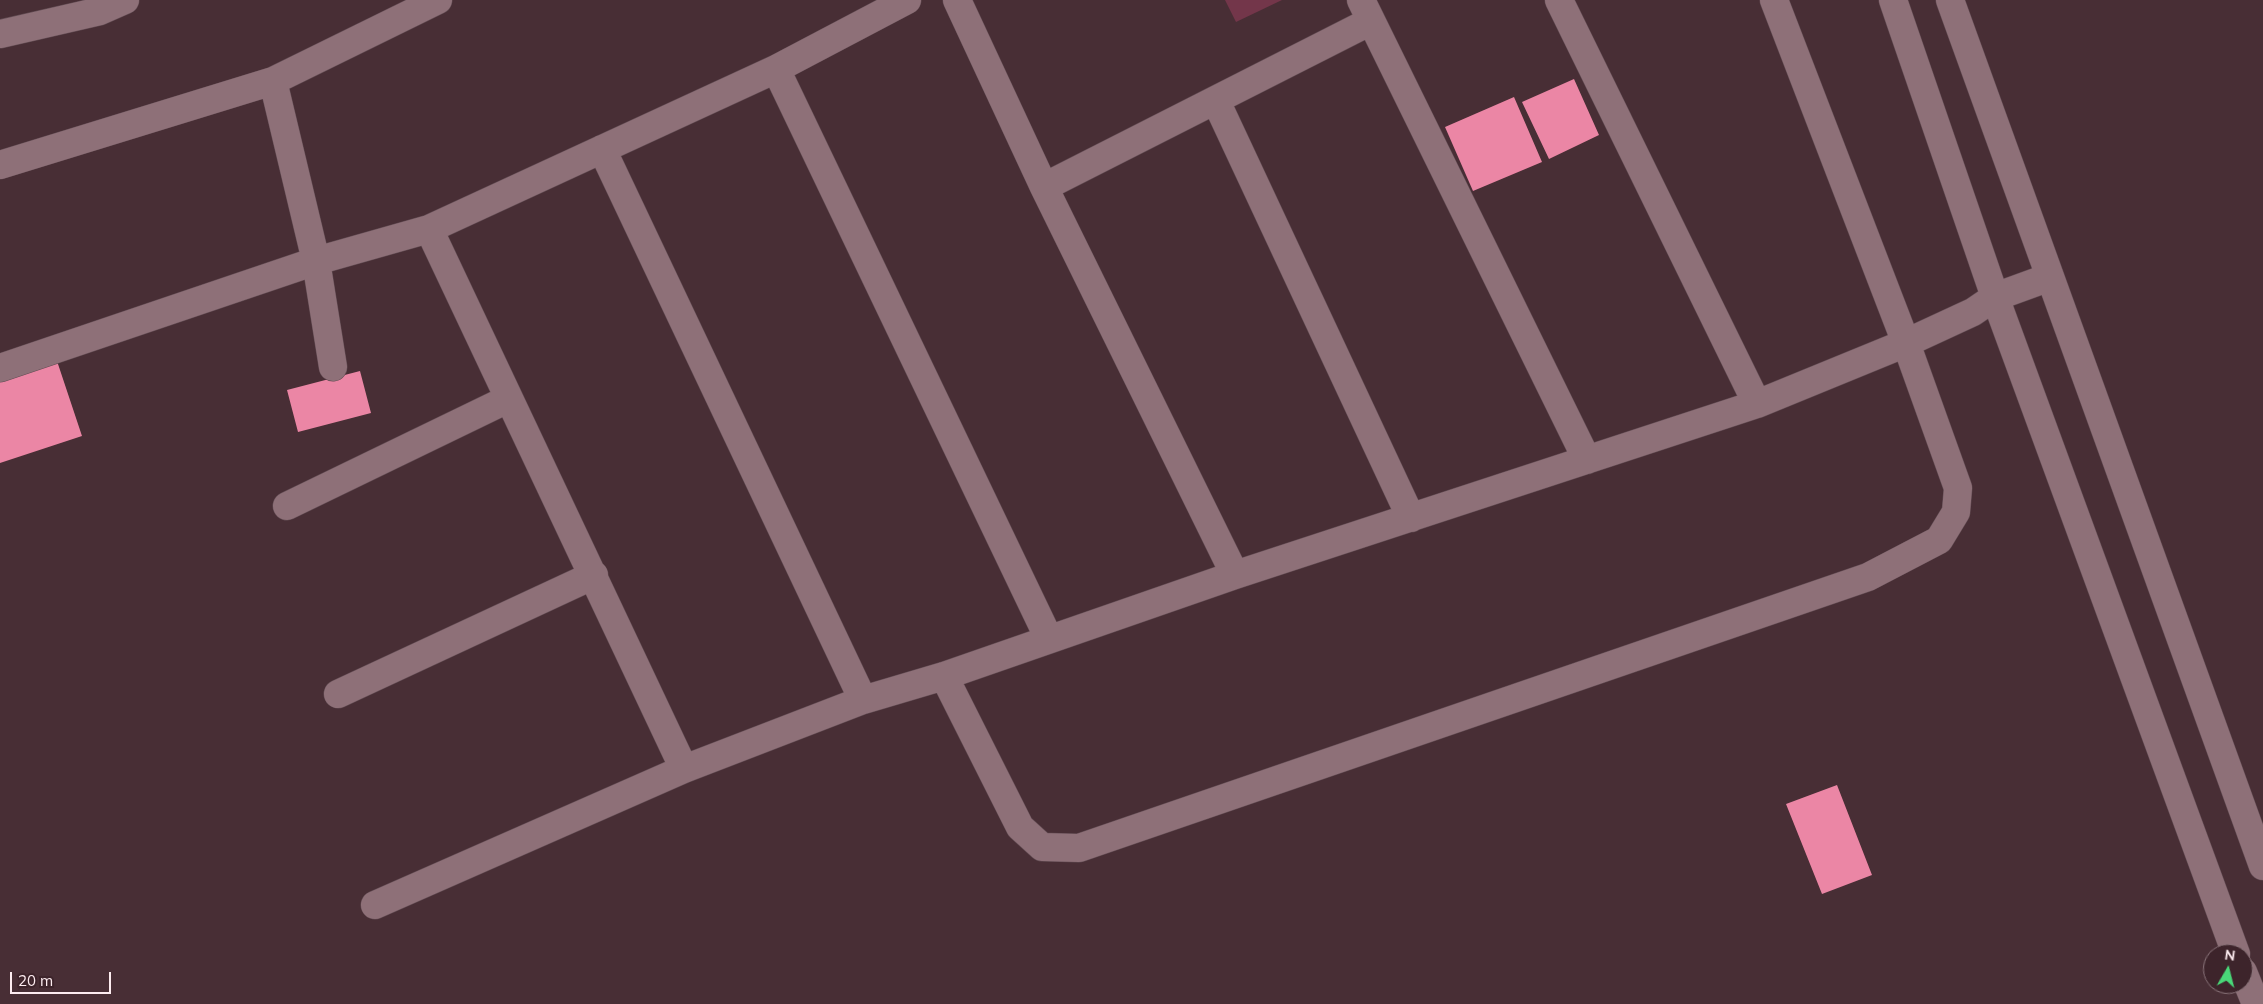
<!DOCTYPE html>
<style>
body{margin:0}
#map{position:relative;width:2263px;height:1004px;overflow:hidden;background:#482e35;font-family:Mulish,sans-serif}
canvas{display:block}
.north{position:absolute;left:2203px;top:944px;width:50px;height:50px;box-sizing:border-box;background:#3d242b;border:1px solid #8a747a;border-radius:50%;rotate:8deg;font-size:14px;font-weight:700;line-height:20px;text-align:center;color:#fdecf0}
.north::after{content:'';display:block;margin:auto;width:18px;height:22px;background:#49d778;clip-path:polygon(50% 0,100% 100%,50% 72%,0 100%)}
.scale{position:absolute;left:10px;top:972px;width:101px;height:22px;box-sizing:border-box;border:2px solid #fdecf0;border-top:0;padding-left:6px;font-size:15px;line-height:18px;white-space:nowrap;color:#fdecf0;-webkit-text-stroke:4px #3d242b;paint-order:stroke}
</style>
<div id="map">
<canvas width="2263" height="1004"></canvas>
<div class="north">N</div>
<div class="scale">20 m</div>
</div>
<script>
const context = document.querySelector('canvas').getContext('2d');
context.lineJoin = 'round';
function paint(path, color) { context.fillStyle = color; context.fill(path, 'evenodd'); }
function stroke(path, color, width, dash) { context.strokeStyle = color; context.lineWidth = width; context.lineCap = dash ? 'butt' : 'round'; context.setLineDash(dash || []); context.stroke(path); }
paint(new Path2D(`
 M1225,0H1282L1236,22Z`), '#73364a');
paint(new Path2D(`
 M1574,79L1599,135L1549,159L1522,102Z
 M1514,97L1542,162L1473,191L1445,127Z
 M56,358L82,436L0,463V376Z
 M360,371L371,413L298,432L287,390Z
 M1837,785L1872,875L1822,894L1786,804Z`), '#eb86a5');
const street = new Path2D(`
 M957,0L1044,187L1235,575
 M1361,0L1587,460
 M1559,0L1757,404
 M1893,0L1995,297L2236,954
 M1950,0L2263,866
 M0,34L100,11L125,0
 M776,69L1049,639
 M273,81L316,261L333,367
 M1216,101L1411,518
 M602,149L863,700
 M0,165L273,81L438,0
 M1044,187L1371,21
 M429,229L684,769
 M0,368L316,261L429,229L776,69L907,0
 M287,506L508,399
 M944,676L1020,827L1042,847L1079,848L1868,577L1939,540L1956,512L1958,488L1906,343L1774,0
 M338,694L594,575
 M375,905L684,769L863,700L944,676L1235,575L1757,404L1906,343L1973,312L1995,297L2050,277
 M2243,972L2256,1004`);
stroke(street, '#634d54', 29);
stroke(street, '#8e7078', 28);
</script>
